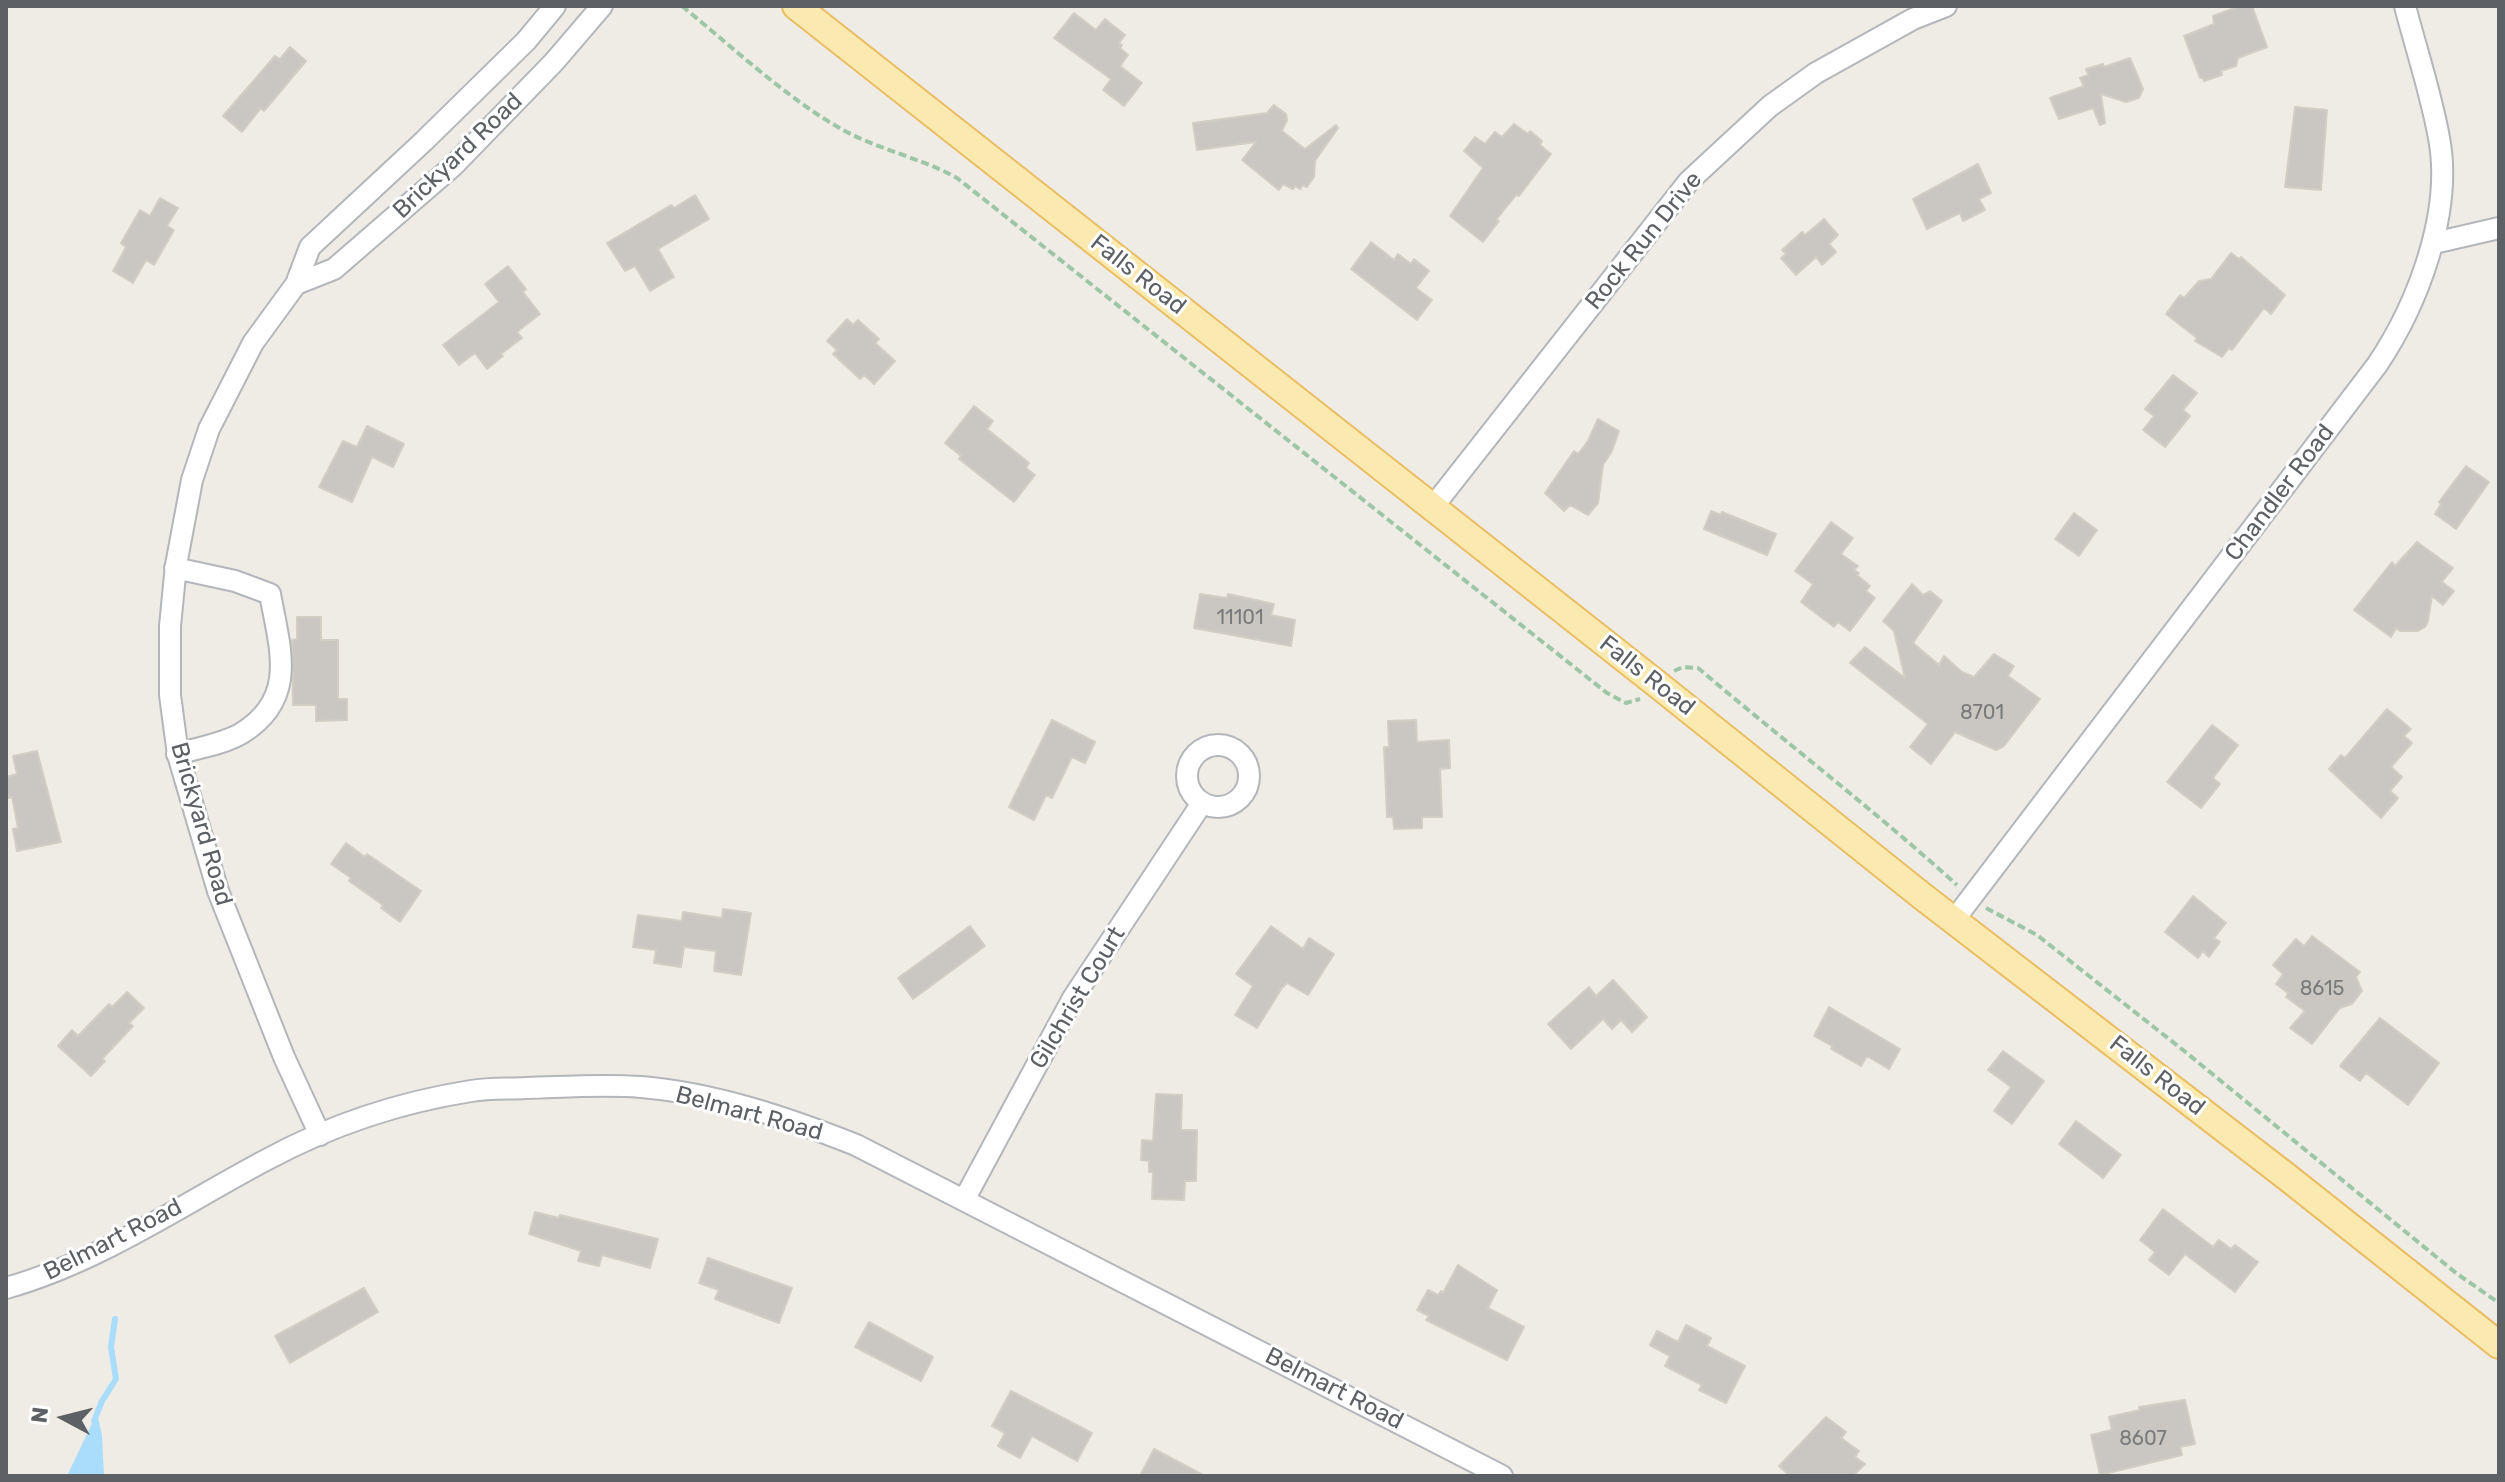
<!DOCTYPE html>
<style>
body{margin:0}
#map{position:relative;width:2505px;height:1482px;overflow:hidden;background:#efece6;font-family:Rubik,sans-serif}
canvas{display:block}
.frame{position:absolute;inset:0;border:8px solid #5d6165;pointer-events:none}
.north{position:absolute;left:24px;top:1378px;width:80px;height:80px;-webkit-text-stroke:6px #fff;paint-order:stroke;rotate:277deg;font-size:22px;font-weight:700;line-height:32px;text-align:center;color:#5d6165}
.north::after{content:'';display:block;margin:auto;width:28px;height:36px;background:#5d6165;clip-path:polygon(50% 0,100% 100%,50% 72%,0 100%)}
</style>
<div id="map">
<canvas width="2505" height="1482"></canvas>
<div class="frame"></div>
<div class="north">N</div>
</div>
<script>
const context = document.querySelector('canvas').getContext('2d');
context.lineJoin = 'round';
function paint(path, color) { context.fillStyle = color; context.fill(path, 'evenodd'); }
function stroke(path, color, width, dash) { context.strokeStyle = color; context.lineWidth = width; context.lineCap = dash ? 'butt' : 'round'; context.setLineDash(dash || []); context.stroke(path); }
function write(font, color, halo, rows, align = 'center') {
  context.font = font + ' Rubik,sans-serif'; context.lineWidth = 6; context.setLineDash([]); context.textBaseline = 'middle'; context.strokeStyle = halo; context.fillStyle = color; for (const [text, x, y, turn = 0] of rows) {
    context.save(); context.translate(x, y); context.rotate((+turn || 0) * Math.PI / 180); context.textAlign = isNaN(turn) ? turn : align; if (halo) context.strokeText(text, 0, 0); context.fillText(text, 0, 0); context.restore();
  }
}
paint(new Path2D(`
 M97,1413L102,1436L104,1476H67Z`), '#aadcfb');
stroke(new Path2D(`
 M94,1421L102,1401L116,1379L111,1347L115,1319`), '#aadcfb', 6);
const building = new Path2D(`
 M2240,6H2252L2267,47L2238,58L2236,66L2221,71L2222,75L2204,81L2202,77L2200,78L2184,36L2214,24L2213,16Z
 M1074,13L1096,30L1105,19L1125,35L1119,43L1122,45L1120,48L1128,55L1120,66L1142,83L1124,106L1103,90L1111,79L1054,38Z
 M290,47L306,61L264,111L261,108L242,132L223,116L275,56L280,59Z
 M2130,58L2143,89L2139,98L2126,102L2101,94L2105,123L2100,125L2093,108L2059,119L2050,98L2084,86L2080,78L2088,75L2086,69L2103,64L2104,67Z
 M1274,105L1286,114L1287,120L1282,131L1305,149L1336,125L1338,128L1315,161L1314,177L1307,187L1303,185L1300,189L1295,186L1293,189L1283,184L1279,190L1242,160L1256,142L1197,150L1193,123L1267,113Z
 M2295,107L2327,110L2321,190L2285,187Z
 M1514,124L1528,134L1530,131L1542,141L1540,145L1551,154L1519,196L1516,195L1496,220L1499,221L1483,242L1450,216L1483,168L1464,151L1475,137L1485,144L1495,132L1502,137Z
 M1978,164L1991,193L1979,199L1985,210L1963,221L1960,213L1927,229L1913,199Z
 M695,195L709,219L658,249L674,277L650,291L635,266L625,271L607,243L671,205L674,208Z
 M160,198L178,208L167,226L174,230L154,265L146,260L133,283L113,271L126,247L121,243L140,210L150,216Z
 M1824,219L1838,235L1829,244L1836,252L1822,265L1816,257L1796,275L1781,258L1786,254L1782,250L1802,232L1805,235Z
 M1371,242L1394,260L1398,254L1411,264L1414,259L1429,271L1416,288L1432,300L1417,320L1351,269Z
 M2231,253L2239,259L2241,257L2285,295L2271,314L2264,308L2232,350L2229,348L2222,357L2195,341L2197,338L2166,314L2180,295L2184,298L2199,281L2211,279Z
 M508,266L526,289L523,292L540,314L517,332L522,338L501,354L503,356L487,369L475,353L459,365L443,345L499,302L485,284Z
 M847,319L853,325L858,320L879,339L875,343L895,361L874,384L864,375L860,379L833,354L837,350L827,341Z
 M2173,375L2197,393L2183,410L2190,416L2165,447L2143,430L2154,416L2145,409Z
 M974,406L993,421L987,429L1029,463L1026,468L1035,475L1014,502L959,459L961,456L945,443Z
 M1598,419L1619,431L1612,451L1603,465L1598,503L1588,515L1570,505L1564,511L1545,493L1574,451L1578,454L1588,441Z
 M367,426L404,444L393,467L372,457L352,502L319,487L343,441L357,447Z
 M2466,466L2489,482L2456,529L2435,514L2441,504L2439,502Z
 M1711,511L1721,515L1722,512L1776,534L1767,555L1704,529Z
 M2074,513L2097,530L2079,556L2055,539Z
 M1831,522L1853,538L1841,554L1858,566L1854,570L1859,573L1857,575L1870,586L1866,591L1875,598L1850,631L1838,622L1834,627L1801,602L1813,584L1795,571Z
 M2417,542L2453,568L2442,582L2454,591L2443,605L2432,596L2428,621L2425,627L2418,631H2400L2396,628L2391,637L2354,610L2392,562L2395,566Z
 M1912,584L1923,595L1930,591L1942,601L1913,643L1939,665L1944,656L1962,672L1974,677L1994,654L2014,666L2008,676L2040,699L2004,746L1996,750L1955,732L1931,764L1910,747L1928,724L1850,663L1865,647L1905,678L1894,631L1883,621Z
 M1200,594L1227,598L1228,594L1274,604L1271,615L1295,620L1291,646L1194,628Z
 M297,617H321V640H338V699H347V720L316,721V705H293L292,640L297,639Z
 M2387,709L2411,729L2404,736L2412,743L2391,767L2402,777L2390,791L2398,798L2381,818L2329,769L2341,755L2345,758Z
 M1052,720L1095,742L1085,763L1072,757L1052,798L1046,795L1034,820L1009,807Z
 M1416,720L1417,742L1449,740L1450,768L1440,769L1442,817H1422V828L1394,829L1393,817H1387L1384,747H1389L1388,721Z
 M2212,725L2238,745L2213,778L2220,784L2201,808L2167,782Z
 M37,751L61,842L17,851L13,829L18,828L12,797L8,798L6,777L17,774L13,756Z
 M346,843L365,857L367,854L421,891L400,922L381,908L383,905L349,881L351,878L331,864Z
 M2193,896L2226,923L2214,938L2220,942L2209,957L2203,951L2198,958L2165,932Z
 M723,909L751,913L741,975L714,971L716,951L684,947L681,967L654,963L656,950L633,947L638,915L682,921L683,912L722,918Z
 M970,926L985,946L913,999L898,978Z
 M1271,926L1303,949L1309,938L1334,954L1308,995L1287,983L1282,988L1257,1028L1235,1015L1253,986L1236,974Z
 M2312,936L2360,972L2356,977L2362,991L2352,1004L2340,1008L2312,1044L2290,1028L2305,1011L2286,997L2288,993L2276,984L2283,974L2273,965L2296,939L2304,946Z
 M1613,980L1647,1017L1632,1032L1621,1020L1612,1029L1603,1019L1571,1049L1548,1024L1589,987L1596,996Z
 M127,992L144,1008L129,1023L133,1026L102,1059L105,1061L91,1076L58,1046L72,1030L78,1036L109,1004L112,1007Z
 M1829,1007L1900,1049L1889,1069L1867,1056L1861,1066L1831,1049L1832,1046L1814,1036Z
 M2380,1018L2439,1063L2408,1105L2366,1073L2360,1081L2340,1066Z
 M2003,1051L2044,1081L2012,1124L1994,1111L2011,1087L1988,1070Z
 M1156,1094L1182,1095L1181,1130H1197L1196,1181H1185L1184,1200L1152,1199L1153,1172H1149V1161L1141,1160L1142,1140L1153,1141Z
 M2076,1121L2121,1155L2103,1178L2059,1144Z
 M2163,1209L2213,1247L2219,1240L2231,1249L2235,1245L2258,1262L2235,1292L2185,1254L2169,1275L2149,1260L2155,1252L2140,1240Z
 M535,1212L559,1218L560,1215L658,1239L650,1268L602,1255L599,1266L578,1261L581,1251L529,1234Z
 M708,1258L792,1288L779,1323L715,1299L719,1290L699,1283Z
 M1458,1265L1497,1290L1488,1308L1524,1327L1507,1360L1426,1320L1429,1316L1417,1310L1428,1290L1438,1295L1441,1291L1443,1293Z
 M364,1288L378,1312L290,1363L275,1336Z
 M869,1322L933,1357L921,1381L855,1347Z
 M1686,1325L1711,1338L1707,1346L1745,1366L1726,1403L1699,1390L1702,1385L1665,1366L1670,1356L1650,1345L1657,1331L1678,1342Z
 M1011,1391L1092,1433L1077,1461L1032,1436L1020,1458L998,1446L1005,1433L992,1426Z
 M2185,1400L2195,1444L2180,1447L2182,1455L2100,1475L2091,1435L2112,1430L2109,1417L2140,1410L2139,1407Z
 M1826,1417L1846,1432L1841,1438L1859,1451L1855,1457L1865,1464L1853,1476H1790L1779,1466Z
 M1154,1449L1205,1476H1140Z`);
paint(building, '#cac7c2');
stroke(building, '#d3cec4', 2);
const minor = new Path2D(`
 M2434,243L2499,228
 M296,284L334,269L453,166L554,62L602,6
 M1432,508L1689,181L1770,106L1816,73L1913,19L1946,6
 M175,568L235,581L270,594C280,649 298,698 242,733C224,744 197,748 177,754
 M1187 776a31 31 0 1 1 62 0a31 31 0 1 1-62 0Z
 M1954,920L2377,365C2418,304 2453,212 2439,138C2431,93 2416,49 2405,6
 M320,1135L284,1057L218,891L178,755L170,695V626L176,565L192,480L209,429L253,343L296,284L310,247L424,141L526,41L555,6
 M964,1200L1073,998L1202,803
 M6,1288C99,1262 181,1205 266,1160C329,1126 401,1102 471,1091C489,1088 508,1089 526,1088C564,1087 602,1084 641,1087C714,1093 788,1118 856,1145L1502,1476`);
const major = new Path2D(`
 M796,6L1657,684L1922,896L2287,1177L2499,1345`);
stroke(minor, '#b3b6ba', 24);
stroke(major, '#eabd63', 30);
stroke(new Path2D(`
 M682,6C731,46 789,100 843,130C880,150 921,158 957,178L1607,693L1626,703L1640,699
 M1674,671L1683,667L1698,668C1784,741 1874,810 1957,885
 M1986,908L2037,935L2183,1050L2456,1273L2499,1303`), '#9dc6a6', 4, [8, 4]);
stroke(minor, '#fff', 20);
stroke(major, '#fbeaaf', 26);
write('20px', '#787a7c', null, [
 ["11101",1240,618],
 ["8701",1982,713],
 ["8615",2322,989],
 ["8607",2143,1439]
]);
write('24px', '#5d6165', '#fff', [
 ["Brickyard Road",458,156,-44],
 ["Rock Run Drive",1644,241,-51],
 ["Falls Road",1138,275,38],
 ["Chandler Road",2280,493,-53],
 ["Falls Road",1647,676,38],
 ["Brickyard Road",201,824,74],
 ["Gilchrist Court",1078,998,-59],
 ["Falls Road",2157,1076,38],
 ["Belmart Road",749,1114,15],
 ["Belmart Road",113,1240,-27],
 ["Belmart Road",1334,1389,27]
]);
</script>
